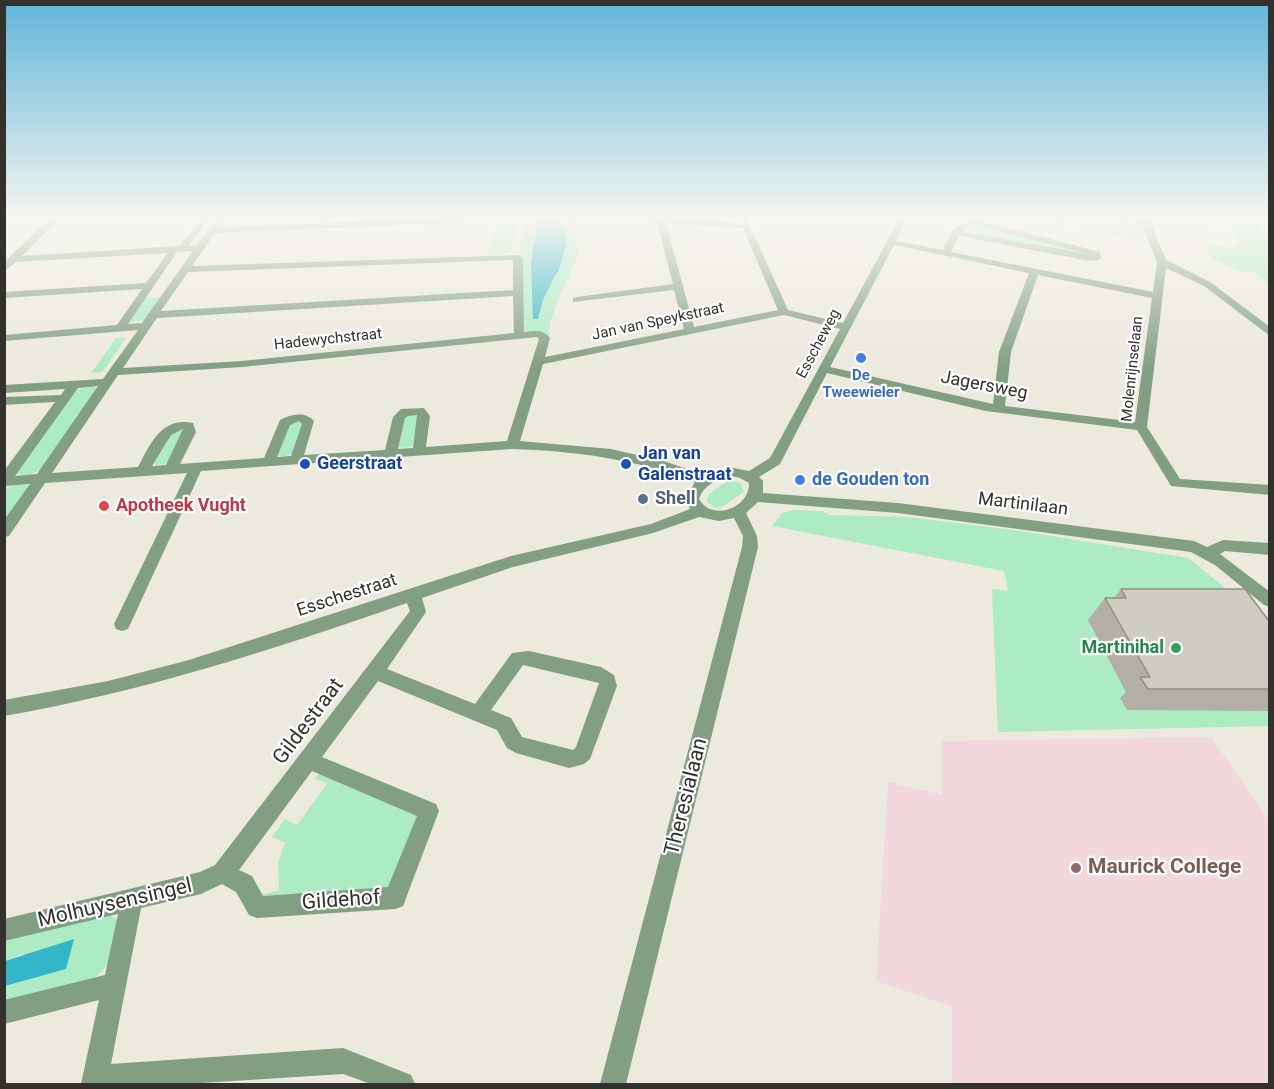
<!DOCTYPE html>
<style>
body{margin:0}
#map{position:relative;width:1274px;height:1089px;overflow:hidden;background:#ece9de;font-family:Roboto,sans-serif}
canvas{display:block}
.frame{position:absolute;inset:0;border:6px solid #32312c;pointer-events:none}
</style>
<div id="map">
<canvas width="1274" height="1089"></canvas>
<div class="frame"></div>
</div>
<script>
const context = document.querySelector('canvas').getContext('2d');
context.lineJoin = 'round';
function paint(path, color) { context.fillStyle = color; context.fill(path, 'evenodd'); }
function stroke(path, color, width, dash) { context.strokeStyle = color; context.lineWidth = width; context.lineCap = dash ? 'butt' : 'round'; context.setLineDash(dash || []); context.stroke(path); }
function write(font, color, halo, rows, align = 'center') {
  context.font = font + ' Roboto,sans-serif'; context.lineWidth = 4.5; context.setLineDash([]); context.textBaseline = 'middle'; context.strokeStyle = halo; context.fillStyle = color; for (const [text, x, y, turn = 0] of rows) {
    context.save(); context.translate(x, y); context.rotate((+turn || 0) * Math.PI / 180); context.textAlign = isNaN(turn) ? turn : align; if (halo) context.strokeText(text, 0, 0); context.fillText(text, 0, 0); context.restore();
  }
}
paint(new Path2D(`
 M1211,737L1269,820V1084L952,1083V1007L876,981L888,782L942,795V741Z`), '#f2d8dd');
paint(new Path2D(`
 M533,217H574L578,255L558,299L550,323L549,338L546,333L524,331L521,258L519,253L525,221ZM536,226L564,228L566,247L559,273L556,274L543,301L538,319H534L531,261Z
 M1030,217H1084L1134,223L1136,226L1140,227L1146,242Z
 M1208,217L1220,219L1224,223L1245,225V222L1258,224L1261,231L1269,232V284L1254,272H1243L1219,262L1211,257L1207,250L1213,244L1232,249L1240,243L1232,228L1209,226Z
 M513,220L518,222L512,250L507,254L487,255L493,239L495,221Z
 M971,224L1086,251L1091,255L963,232Z
 M161,297L145,321L126,322L144,298Z
 M127,337L102,372L91,373L116,338Z
 M93,386L97,389L41,470L29,475L15,474L75,390Z
 M418,413L415,445L406,448L399,447L403,416Z
 M299,420L305,423L294,453L284,457L277,455L285,426Z
 M176,429H186L167,464L156,465L153,463L167,434Z
 M728,480L740,483L744,492L722,507L715,508L707,502L708,495Z
 M15,484L30,486L5,524V489Z
 M794,510L822,511L830,515L907,517L1014,530L1188,558L1269,623V726L998,732L992,589L1008,591L1004,571L772,526L782,513Z
 M320,772L421,814L393,889L258,896L279,890L278,863L285,843L272,837L285,819L297,825L327,784L315,778Z
 M110,915L117,920C113,945 116,962 94,978L5,1001V986L66,969L22,954L5,961V940Z`), '#acebc4');
paint(new Path2D(`
 M548,218L560,220L564,228L566,247L558,273L556,274L543,300L538,319H533L531,261L538,220Z
 M74,939L66,969L5,986V961Z`), '#33b6c8');
paint(new Path2D(`
 M4,217H29L4,222Z
 M52,217L60,218L22,256L179,246L202,217H210L189,246L197,245L217,217H225L218,227L469,217H528L524,220L215,233L192,266L519,255L523,259L524,332C535,331 543,329 550,338L545,357L684,329L674,290L573,302V298L577,297L673,284L657,223L608,220L604,217H661L741,223L740,217H746L788,310L843,323L900,217H908L896,241L943,250L952,231L969,218L1100,252L1101,258L1096,261L1085,260L959,236L951,252L1153,292L1157,262L1142,224L1106,217L1140,219V217H1148L1166,260L1210,282L1270,327V336L1204,286L1166,268L1147,427L1180,479L1270,485V495L1171,486L1137,430L986,411L827,373L780,464L759,477L763,481V493L898,503L1194,541L1207,547L1223,540L1270,543V555L1225,551L1220,554L1270,592V607L1264,605L1215,565L1191,552L898,513L758,502L746,513L757,536L758,547L626,1084H600L742,547L743,536L734,518L719,521L699,517L653,533L513,567L422,598L426,612L387,669L475,704L512,653L529,651L601,667L614,675L617,686L590,759L584,764L569,768L516,753L507,748L497,730L378,681L322,757L436,804L439,811L403,906L395,909L257,918L249,915L236,892L222,884L201,894L141,908L111,1064L343,1048L411,1075L415,1084H371L343,1074L186,1084H81L99,1000L4,1024V1000L105,975L118,914L4,941V919L200,872L215,865L410,611L407,603C272,650 146,691 4,716V700L108,681L189,660L511,556L651,524L690,509L685,499L695,482C636,459 575,451 512,449L201,471L128,629L122,631L116,629L114,624L187,473L45,483L9,536L4,537V520L30,484L4,486V471L55,402L4,405V397L61,395L65,389L4,393V385L103,379L138,330L4,341V335L117,325L142,289L4,298V292L146,283L168,253L16,262L4,271V262ZM666,223L743,228L778,310L694,327ZM971,224L1088,254L963,232ZM894,245L1029,273L999,352L993,404L830,367ZM193,251L142,323L128,324L177,252ZM513,260V290L161,311L188,272ZM1038,275L1152,298L1135,422L1005,406L1011,352ZM513,296L514,333L242,361L123,368L157,318ZM784,315L840,329L770,458L749,471L728,467L704,475L664,461L611,449L520,441L543,364ZM537,337L539,339L507,441L426,447L430,416L424,408L401,409L393,417L385,450L304,455L314,421C305,411 291,414 280,420L264,458L180,464L196,432L193,423C162,416 150,444 138,467L52,473L118,375L242,367ZM98,386L37,474L15,476L78,388ZM417,415L413,448L398,449L405,418L408,416ZM299,421L302,424L291,456L277,457L290,425ZM183,429L166,465L152,466L171,435ZM728,475L740,478L749,483C750,508 712,522 699,499C703,486 716,480 728,475ZM523,665L599,683L576,747L573,750L522,737L511,718L491,710ZM312,771L417,816L388,887L263,896L252,876L239,870Z`), '#829e83');
paint(new Path2D(`
 M1121,589L1269,621V711L1127,710L1120,698L1126,692L1088,620L1105,598H1114Z`), '#b2afa6');
const building = new Path2D(`
 M1121,589H1245L1269,621V689H1148L1140,677H1150L1105,598H1126Z`);
paint(building, '#cfccc1');
stroke(building, '#918f87', 1.5);
const sky = context.createLinearGradient(0, 0, 0, 369);
sky.addColorStop(0, '#5fb5db');
sky.addColorStop(0.59, '#f6f5f0');
sky.addColorStop(1, '#f6f5f000');
context.fillStyle = sky;
context.fillRect(0, 0, 1274, 369);
for (const [x, y, r, color] of [
 [861,358,6,"#3f7fe0"],
 [305,464,6,"#1a4fb4"],
 [626,464,6,"#1a4fb4"],
 [800,480,6,"#3f7fe0"],
 [643,499,6,"#5c6f8a"],
 [104,506,6,"#e0444e"],
 [1176,648,6,"#2e9e5b"],
 [1076,868,6,"#8d6e63"]
]) { const dot = new Path2D(); dot.arc(x, y, r, 0, 2 * Math.PI); context.fillStyle = color; context.fill(dot); stroke(dot, '#fff', 2); }
write('15px', '#32312c', '#fff', [
 ["Jan van Speykstraat",658,322,-12],
 ["Hadewychstraat",328,340,-6],
 ["Esscheweg",819,344,-62],
 ["Molenrijnselaan",1133,369,-84]
]);
write('bold 15px', '#366cbe', '#fff', [
 ["De",861,376],
 ["Tweewieler",861,393]
]);
write('18px', '#32312c', '#fff', [
 ["Jagersweg",984,386,11],
 ["Martinilaan",1023,505,7],
 ["Esschestraat",347,596,-18]
]);
write('bold 18px', '#164399', '#fff', [
 ["Jan van",638,454],
 ["Galenstraat",638,475],
 ["Geerstraat",317,464]
], 'left');
write('bold 18px', '#366cbe', '#fff', [
 ["de Gouden ton",812,480]
], 'left');
write('bold 18px', '#4e5e75', '#fff', [
 ["Shell",655,499]
], 'left');
write('bold 18px', '#be3a42', '#fff', [
 ["Apotheek Vught",116,506]
], 'left');
write('bold 18px', '#27864d', '#fff', [
 ["Martinihal",1164,648]
], 'right');
write('21px', '#32312c', '#fff', [
 ["Gildestraat",309,722,-53],
 ["Theresialaan",687,797,-76],
 ["Gildehof",341,901,-4],
 ["Molhuysensingel",115,904,-13]
]);
write('bold 21px', '#785e54', '#fff', [
 ["Maurick College",1088,868]
], 'left');
</script>
